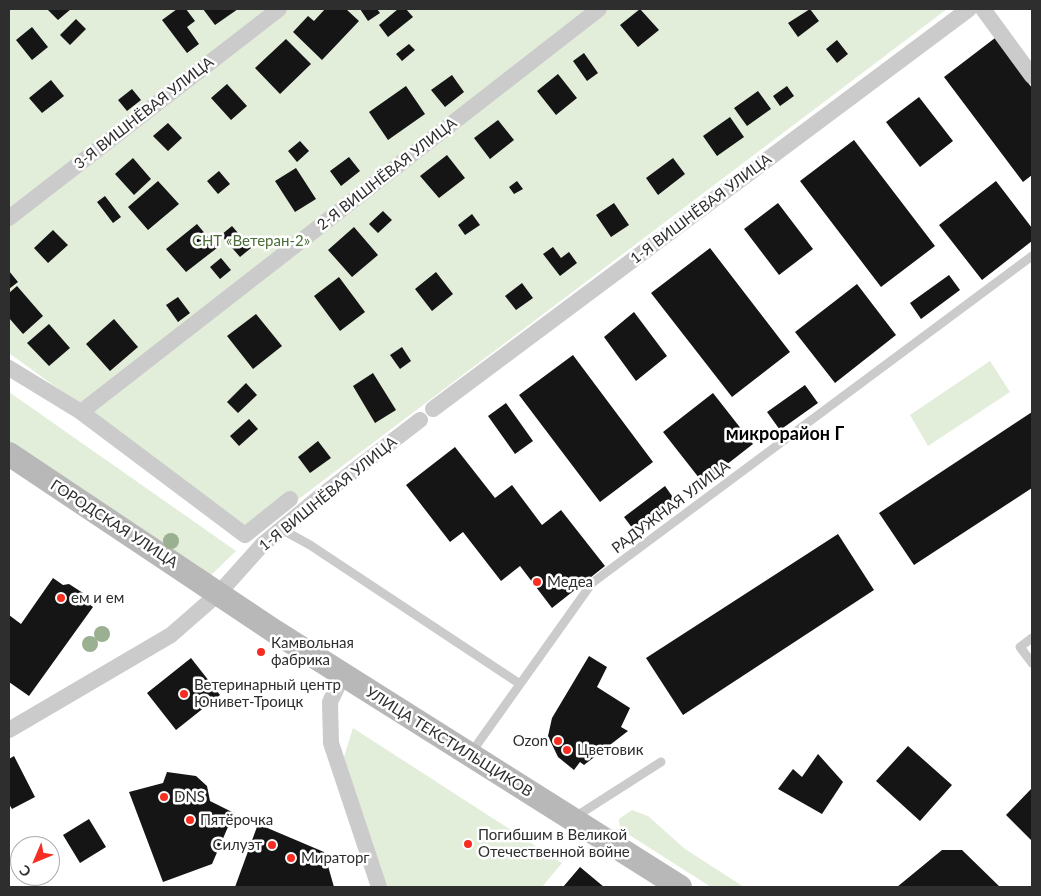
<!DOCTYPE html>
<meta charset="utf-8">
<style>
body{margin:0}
#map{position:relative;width:1041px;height:896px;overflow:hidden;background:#fff;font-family:Lato,sans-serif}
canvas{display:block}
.frame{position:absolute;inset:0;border:10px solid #2e2e2e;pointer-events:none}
.north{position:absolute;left:10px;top:836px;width:50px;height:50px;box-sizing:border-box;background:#fff;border:1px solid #ababab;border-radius:50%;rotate:225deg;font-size:14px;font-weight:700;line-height:20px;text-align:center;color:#2e2e2e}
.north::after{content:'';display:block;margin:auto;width:18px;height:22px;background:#f62d20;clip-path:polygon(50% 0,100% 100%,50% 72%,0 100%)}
</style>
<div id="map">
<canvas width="1041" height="896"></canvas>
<div class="frame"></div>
<div class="north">С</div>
</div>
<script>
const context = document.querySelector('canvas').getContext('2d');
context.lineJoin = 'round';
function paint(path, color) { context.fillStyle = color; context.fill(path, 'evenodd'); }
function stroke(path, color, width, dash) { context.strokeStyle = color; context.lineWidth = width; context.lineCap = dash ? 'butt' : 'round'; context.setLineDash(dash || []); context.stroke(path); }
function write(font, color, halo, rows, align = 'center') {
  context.font = font + ' Lato,sans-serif'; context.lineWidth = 5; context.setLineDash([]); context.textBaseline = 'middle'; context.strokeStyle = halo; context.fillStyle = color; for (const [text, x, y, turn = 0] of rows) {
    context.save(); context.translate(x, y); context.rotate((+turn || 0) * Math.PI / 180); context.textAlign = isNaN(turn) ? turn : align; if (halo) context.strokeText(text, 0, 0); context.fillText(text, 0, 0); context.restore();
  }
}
paint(new Path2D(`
 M9,9H947L255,532L9,353Z
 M990,361L1010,392L928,446L910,415Z
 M9,392L236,551L207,579L9,444Z
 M353,728L562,863L542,887H385L344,757Z
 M632,810L648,816L685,849L744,887H711L620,829L619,819Z`), '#e2edda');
paint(new Path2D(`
 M47,9H71L58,20Z
 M177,9H186L195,21L187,27L199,44L187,53L162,20Z
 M203,9H238L215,25Z
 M325,9H346L359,21L322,60L293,32L308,16L314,21Z
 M360,9H377L380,13L368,21Z
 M398,9H406L413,17L388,37L379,25Z
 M640,9L659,30L638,47L620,25Z
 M810,9L819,21L798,37L788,23Z
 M76,19L86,29L70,45L60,35Z
 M32,27L48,47L32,60L16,40Z
 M995,38L1032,88V175L1023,182L944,77Z
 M286,39L311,64L280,94L255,68Z
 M837,40L848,54L837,63L826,49Z
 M409,44L415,50L402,61L396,54Z
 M584,53L598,73L587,81L573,61Z
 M558,74L577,98L556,115L537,91Z
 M452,75L464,92L445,107L431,90Z
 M51,80L64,96L42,113L29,98Z
 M227,84L247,106L231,120L211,98Z
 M406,86L425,114L388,140L369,112Z
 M787,86L794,96L780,106L773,96Z
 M132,89L141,100L127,111L118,100Z
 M758,91L771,109L747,126L734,108Z
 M919,97L953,141L920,167L886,122Z
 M730,117L744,137L717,156L703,136Z
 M498,120L514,140L490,159L474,138Z
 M168,123L182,138L168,151L153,136Z
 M854,140L935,246L881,287L800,181Z
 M300,141L309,151L297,162L288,151Z
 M447,155L465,178L439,198L420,176Z
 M349,157L360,171L341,186L330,171Z
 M133,158L151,179L134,195L115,174Z
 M673,158L685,174L658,195L646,178Z
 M296,168L316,199L295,212L275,181Z
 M219,171L230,184L218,194L207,181Z
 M158,181L179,204L148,230L128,207Z
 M517,181L523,189L514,194L509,187Z
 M996,181L1032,228V241L982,280L939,225Z
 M105,196L121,217L113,223L97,202Z
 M614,203L629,225L611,237L596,215Z
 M778,203L813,249L779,275L744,229Z
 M383,211L392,220L378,233L369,224Z
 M472,214L480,225L465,235L458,225Z
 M197,224L217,248L186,272L166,249Z
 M232,226L251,248L240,257L221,235Z
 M354,227L378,255L352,277L328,250Z
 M53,230L68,245L48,263L34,248Z
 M553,247L561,258L569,252L577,263L560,276L543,254Z
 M710,248L790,352L732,397L651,293Z
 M221,258L231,270L220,279L210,267Z
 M9,271L18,282L9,289Z
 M436,272L453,294L432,311L415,289Z
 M949,275L960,290L921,319L910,303Z
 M339,277L365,312L340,331L314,296Z
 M522,283L533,298L516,310L505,296Z
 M857,284L896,335L835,383L795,332Z
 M17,286L43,316L23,334L9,318V293Z
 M178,297L190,313L178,322L166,305Z
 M634,312L667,356L636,381L604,337Z
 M256,314L282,346L253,369L227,336Z
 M114,319L138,347L110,371L86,344Z
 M49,324L70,348L49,366L27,343Z
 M402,347L411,361L400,369L390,355Z
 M573,355L653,462L600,502L519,395Z
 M373,373L396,410L375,423L353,386Z
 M246,383L257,395L238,413L227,402Z
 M805,385L818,403L780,430L767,412Z
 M713,393L753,444L703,483L663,432Z
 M506,403L533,441L515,454L488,416Z
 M1032,412V488L914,565L879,513Z
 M249,419L258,429L239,446L230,436Z
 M318,441L331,458L310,473L298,457Z
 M455,447L495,498L512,485L542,525L561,510L605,566L552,608L520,566L501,581L463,532L450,542L406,485Z
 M665,486L677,503L636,533L624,517Z
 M838,534L874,590L683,715L646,658Z
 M53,578L63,585L69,584L83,593L84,600L93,607L29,696L9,682V615L21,624Z
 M589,656L607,667L597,687L630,708L621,727L628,731L584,765L580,762L574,770L558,757L548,736L552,718Z
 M191,658L220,695L176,730L147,693Z
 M908,746L952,785L920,821L876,781Z
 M818,754L843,782L822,814L778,789L793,769L802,777Z
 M14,756L35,797L12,809L9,804V759Z
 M167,772L196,776L207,786L210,801L234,813L212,864L163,882L129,792L163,783Z
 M1032,788V841L1006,815Z
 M89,819L106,847L80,863L63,835Z
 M258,824L324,852L334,887H235Z
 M942,850H962L1000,887H897Z
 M580,867L604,887H563Z`), '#151515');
stroke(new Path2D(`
 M281,529L310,545L520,684
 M1032,638L1020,647L1032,663
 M471,753L592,583L1032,256
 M575,817L661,762`), '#cbcbcb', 9);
stroke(new Path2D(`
 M983,9L1032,76
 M9,218L279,9
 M9,368L81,412L245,535L290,499
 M433,409L969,9
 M81,412L599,9
 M343,675L330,702L331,743L379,887
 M9,730L171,635L219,593L262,545L321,496L420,420`), '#cbcbcb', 16);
stroke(new Path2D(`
 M9,454L274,631L680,887`), '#b8b8b8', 24);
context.fillStyle = '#9baf91';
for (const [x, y] of [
 [171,541],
 [102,634],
 [90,644]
]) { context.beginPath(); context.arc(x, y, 8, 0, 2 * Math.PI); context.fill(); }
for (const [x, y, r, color] of [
 [537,582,5,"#f62d20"],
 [61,598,5,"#f62d20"],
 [261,652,5,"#f62d20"],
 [184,694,5,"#f62d20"],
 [558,741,5,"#f62d20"],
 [567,750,5,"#f62d20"],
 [164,797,5,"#f62d20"],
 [190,820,5,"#f62d20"],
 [468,844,5,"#f62d20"],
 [272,845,5,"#f62d20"],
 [291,858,5,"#f62d20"]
]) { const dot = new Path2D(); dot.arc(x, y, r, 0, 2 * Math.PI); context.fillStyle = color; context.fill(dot); stroke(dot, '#fff', 2); }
write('15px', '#2e2e2e', '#fff', [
 ["3-Я ВИШНЁВАЯ УЛИЦА",144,113,-38],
 ["2-Я ВИШНЁВАЯ УЛИЦА",387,174,-38],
 ["1-Я ВИШНЁВАЯ УЛИЦА",701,209,-37],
 ["1-Я ВИШНЁВАЯ УЛИЦА",328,494,-39],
 ["РАДУЖНАЯ УЛИЦА",671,507,-37],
 ["ГОРОДСКАЯ УЛИЦА",114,524,33],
 ["УЛИЦА ТЕКСТИЛЬЩИКОВ",449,742,32]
]);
write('15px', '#4a6e37', '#fff', [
 ["СНТ «Ветеран-2»",251,241]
]);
write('15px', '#2e2e2e', '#fff', [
 ["Медеа",547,582],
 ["ем и ем",71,598],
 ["Камвольная",271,643],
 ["фабрика",271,660],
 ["Ветеринарный центр",194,685],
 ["Юнивет-Троицк",194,702],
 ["Ozon",548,741,"right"],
 ["Цветовик",577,750],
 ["DNS",174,797],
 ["Пятёрочка",200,820],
 ["Погибшим в Великой",478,835],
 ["Отечественной войне",478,852],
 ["Силуэт",262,845,"right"],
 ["Мираторг",301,858]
], 'left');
write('bold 18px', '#000', '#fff', [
 ["микрорайон Г",785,434]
]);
</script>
